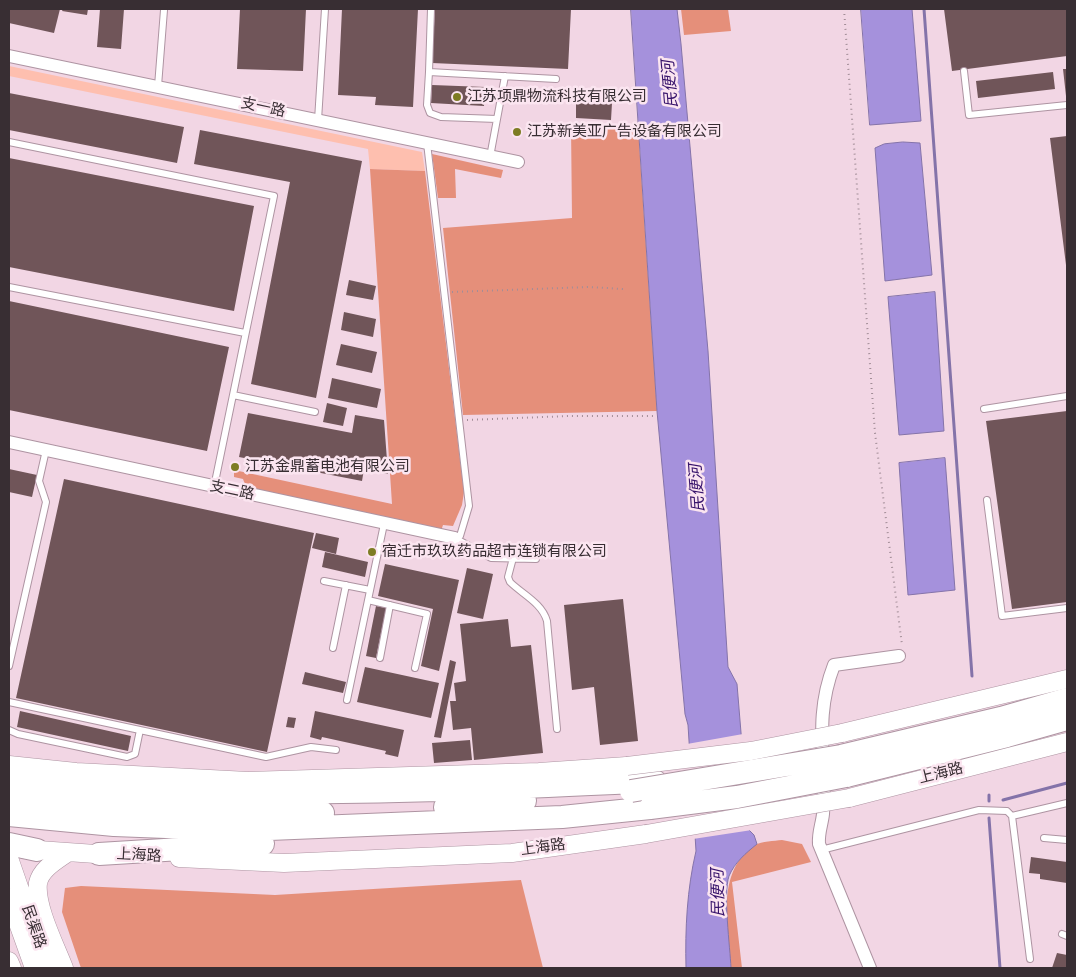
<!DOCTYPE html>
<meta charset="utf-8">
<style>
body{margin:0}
#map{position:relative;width:1076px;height:977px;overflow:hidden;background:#f2d6e4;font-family:"Roboto Condensed",sans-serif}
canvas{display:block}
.frame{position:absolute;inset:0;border:10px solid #382e33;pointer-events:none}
</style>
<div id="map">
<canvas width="1076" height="977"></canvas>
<div class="frame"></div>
</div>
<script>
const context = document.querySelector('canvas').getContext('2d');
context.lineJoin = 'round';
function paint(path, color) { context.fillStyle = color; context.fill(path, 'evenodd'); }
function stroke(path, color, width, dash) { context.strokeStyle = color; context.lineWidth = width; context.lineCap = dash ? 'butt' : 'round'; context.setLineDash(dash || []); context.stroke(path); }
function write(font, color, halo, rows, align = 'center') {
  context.font = font + ' "Roboto Condensed","Noto Sans SC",sans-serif'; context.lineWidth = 5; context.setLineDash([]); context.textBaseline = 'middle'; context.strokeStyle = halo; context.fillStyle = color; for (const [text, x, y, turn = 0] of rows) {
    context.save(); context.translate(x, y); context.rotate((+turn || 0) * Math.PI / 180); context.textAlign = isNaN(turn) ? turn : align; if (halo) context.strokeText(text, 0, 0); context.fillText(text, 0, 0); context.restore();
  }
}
paint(new Path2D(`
 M9,66L422,152L425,171L370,169L368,149L9,76Z`), '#febfaf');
paint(new Path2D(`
 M681,9H728L731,31L684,35Z
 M571,126H638L657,411L463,415L443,228L572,218Z
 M432,154L503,170L501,178L455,169L456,198H438Z
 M370,169L425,171L464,492L462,505L453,526L443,525L441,531L246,487L243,479L234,477V470L392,504Z
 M782,840L802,844L811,862L732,882L742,968H731C728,928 715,871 755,845C762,841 774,841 782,840Z
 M521,880L543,968H81L62,912L65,888L81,886L275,895Z`), '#e58f7a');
const water = new Path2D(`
 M631,9H677L681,44L708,351L728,667L737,684L749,830L754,835L757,844C746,853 735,862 729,876C723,894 730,947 731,968H686C685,929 687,889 696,851L688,725L685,714L657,411Z
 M861,9H912L921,121L870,125Z
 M903,142L920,143L932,275L885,281L875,148L884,144Z
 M935,292L944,431L899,435L888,297Z
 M945,458L955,590L908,595L899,463Z`);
paint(water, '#a591dc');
stroke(water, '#8473a9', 1);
paint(new Path2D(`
 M743,734L752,830L693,839L687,744Z`), '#f2d6e4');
stroke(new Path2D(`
 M924,9L972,676
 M989,795V801
 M1003,800L1067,783
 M989,818L1000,968`), '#8473a9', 3);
paint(new Path2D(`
 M9,9H60L54,33L9,23Z
 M63,9H88L87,15L62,11Z
 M100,9H124L121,49L97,47Z
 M240,9H306L303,71L237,69Z
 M342,9H418L413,107L375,105L376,97L338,95Z
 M435,9H571L568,69L432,63Z
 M944,9H1067V56L952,71Z
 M1063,69H1067V96H1066Z
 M1053,72L1055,89L978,98L976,81Z
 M432,85L485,87L484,106L431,103Z
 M9,93L184,127L177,163L9,130Z
 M576,102L612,103L611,120L576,118Z
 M200,130L362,161L316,398L251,384L290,182L194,164Z
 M1067,136V265H1066L1050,138Z
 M9,158L254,206L234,311L9,267Z
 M349,280L376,286L373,300L346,295Z
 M9,301L229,347L207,451L9,410Z
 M344,312L376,319L373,337L341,330Z
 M341,344L377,352L372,373L336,365Z
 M332,378L381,389L377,408L328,398Z
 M327,403L347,408L343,426L323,422Z
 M1067,411V602L1012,609L986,421Z
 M248,413L352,433L355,415L384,420L388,474L364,469L362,481L239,457Z
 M9,469L37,475L32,497L9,492Z
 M64,479L314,533L267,752L16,698Z
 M316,533L339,538L336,554L312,548Z
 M325,552L368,562L365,577L322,567Z
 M385,564L459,580L439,671L421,666L433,609L378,596Z
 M467,568L493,574L483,619L457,613Z
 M623,599L638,741L600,745L594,687L572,690L564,605Z
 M376,606L386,608L376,658L366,656Z
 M508,619L511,647L531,645L543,753L474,760L471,728L453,730L450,701H456L454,683L466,681L460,624Z
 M450,660L456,662L441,738L434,737Z
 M365,667L439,683L431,718L357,702Z
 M305,672L346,682L343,693L302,684Z
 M20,711L131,736L128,751L17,727Z
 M315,711L404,730L398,757L385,754L386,751L322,737L321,740L310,737Z
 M288,717L296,718L294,728L286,727Z
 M470,740L472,760L434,763L432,743Z
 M1031,857L1067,862V883L1040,879V874L1029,873Z
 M1057,953L1067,955V968H1052Z`), '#705559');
const lane = new Path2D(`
 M431,9L429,72L556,79
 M964,71L969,115L1067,105
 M429,72L427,105L430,113L441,117L497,119
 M158,86L164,10
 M318,120L325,9
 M9,142L274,196L214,487
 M427,143L469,506L460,536L455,538L491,558L536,559
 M490,157L505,76
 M9,287L245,333
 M233,395L315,412
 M984,409L1067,396
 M987,500L1002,616L1067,608
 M513,558L508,577L510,582C522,594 542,603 547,621L557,729
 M324,581L370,590
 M368,600L427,614L415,668
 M333,648L346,585
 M380,658L390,605
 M9,666L46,502L39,481L46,450
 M347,700L384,524
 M9,702L266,757L311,747L336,750
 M9,730L18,734L127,757L135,754L140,730
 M1012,816L1067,803
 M1044,838L1067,840
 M821,850L979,810L1007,811L1012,816L1030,959
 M1062,934L1067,936`);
const street = new Path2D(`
 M9,56L518,162
 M9,442L455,538
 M870,968L819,844C818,833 822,824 823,814C827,759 813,719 834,665L899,656`);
const secondary = new Path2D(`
 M842,733L1067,679
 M9,765L76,772L248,781L539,772L627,766
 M849,798L1067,742
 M24,849L110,855
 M9,858L47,968
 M179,858L284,863L512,853L646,834
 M9,898L34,968
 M9,961L12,968
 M64,968C56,947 35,906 38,883C41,869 56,861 67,853`);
const highway = new Path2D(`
 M841,756L1001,718L1067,699
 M846,776L1007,736L1067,719
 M9,777C222,802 440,791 655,781
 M9,796L108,807L207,813H323
 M445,807L525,801
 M9,815L114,825L245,830L562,817L650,808
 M9,844L37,850
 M99,854L263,844`);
stroke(lane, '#ae94a2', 8);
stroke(street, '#ae94a2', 14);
stroke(secondary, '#ae94a2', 19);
stroke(highway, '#ae94a2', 24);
stroke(new Path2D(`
 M844,9L875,433L902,645
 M452,292L589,287L623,289
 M467,420L569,416H656`), '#a28d97', 2, [1, 4]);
stroke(lane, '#fff', 6);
stroke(street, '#fff', 12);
stroke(secondary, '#fff', 18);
stroke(highway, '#fff', 22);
const secondaryBridge = new Path2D(`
 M627,766L751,751L842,733
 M646,834L849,798`);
const highwayBridge = new Path2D(`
 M631,791L841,756
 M650,808L737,797L846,776`);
stroke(secondaryBridge, '#ae94a2', 19, []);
stroke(highwayBridge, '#ae94a2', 24, []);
stroke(secondaryBridge, '#fff', 18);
stroke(highwayBridge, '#fff', 22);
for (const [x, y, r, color] of [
 [457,97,5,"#7d7c23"],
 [517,132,5,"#7d7c23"],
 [235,467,5,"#7d7c23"],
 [372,552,5,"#7d7c23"]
]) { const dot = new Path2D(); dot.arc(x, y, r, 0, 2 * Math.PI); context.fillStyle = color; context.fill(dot); stroke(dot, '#fbe5f0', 2); }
write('15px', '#382e33', '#fbe5f0', [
 ["江苏项鼎物流科技有限公司",467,97],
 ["江苏新美亚广告设备有限公司",527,132],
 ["江苏金鼎蓄电池有限公司",245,467],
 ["宿迁市玖玖药品超市连锁有限公司",382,552]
], 'left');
write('15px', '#382e33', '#fbe5f0', [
 ["支一路",263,108,12],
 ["支二路",232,491,12],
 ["上海路",941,774,-14],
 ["上海路",543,848,-8],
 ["上海路",139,856,3],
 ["民渠路",33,927,71]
]);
write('italic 16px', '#37136b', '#fbe5f0', [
 ["民便河",671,84,-95],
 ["民便河",698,488,-94],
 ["民便河",719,893,-91]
]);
</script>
